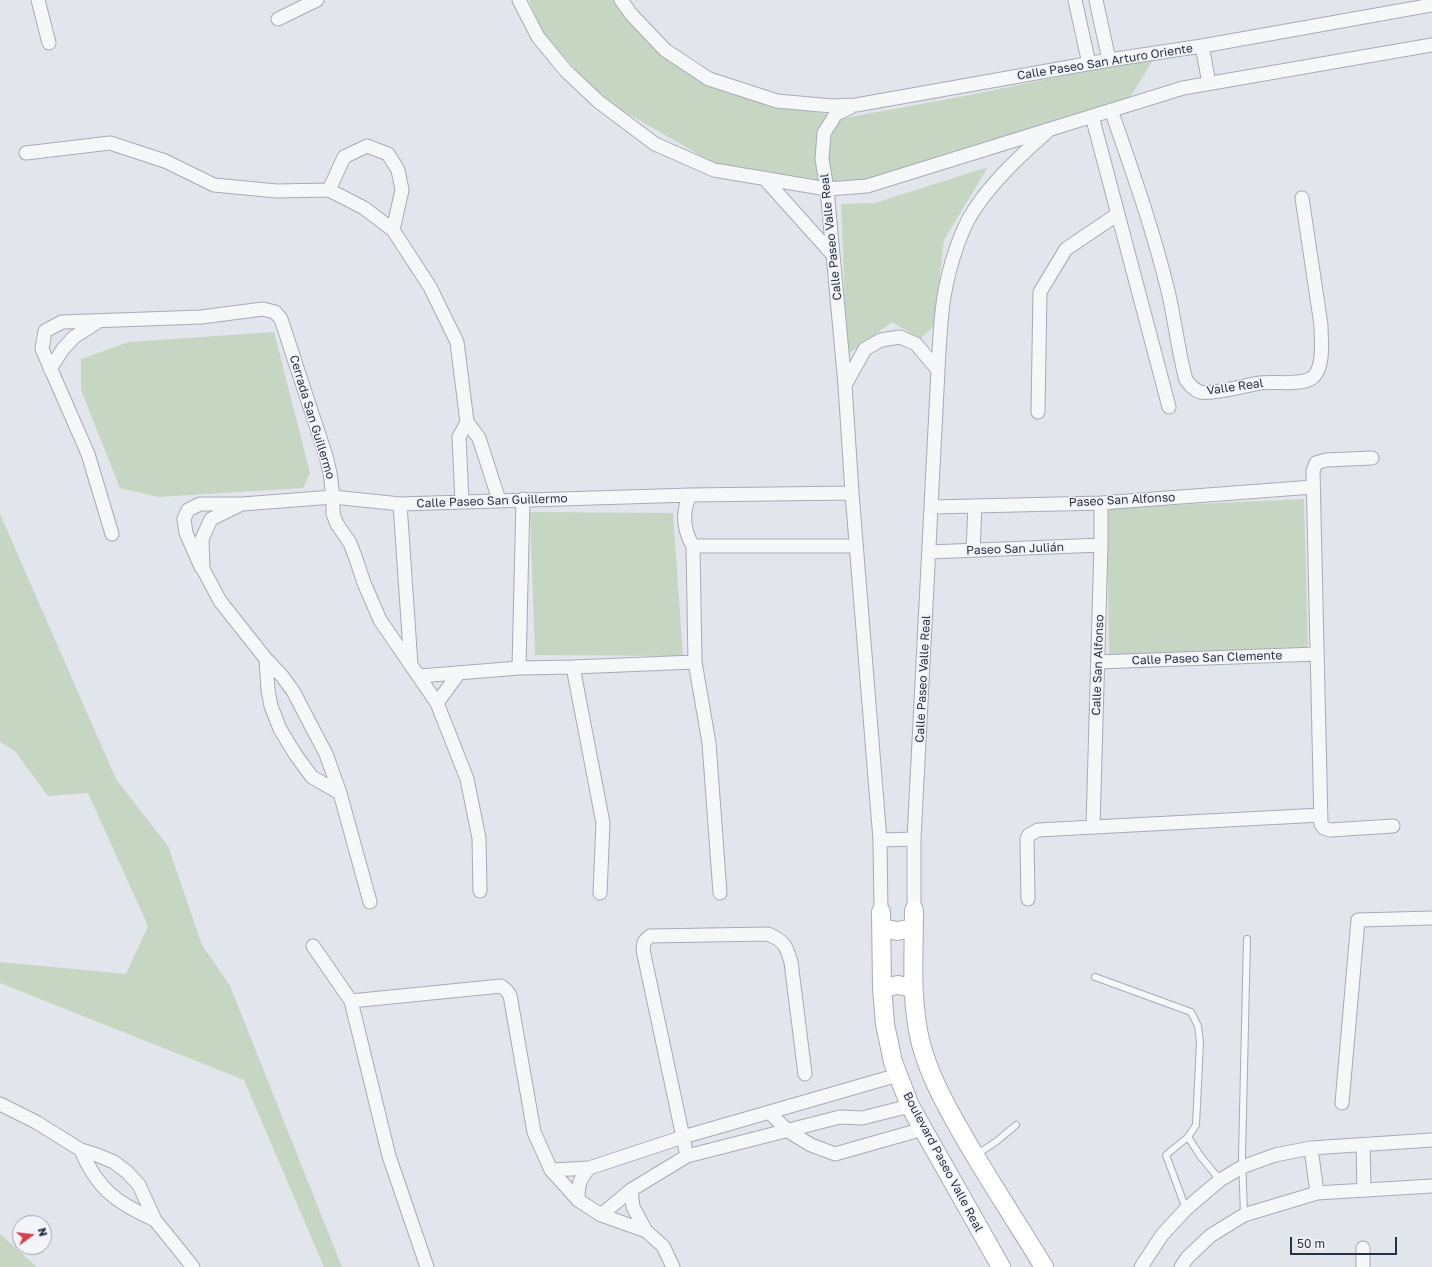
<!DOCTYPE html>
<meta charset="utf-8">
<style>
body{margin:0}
#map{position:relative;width:1432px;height:1267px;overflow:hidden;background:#e2e5eb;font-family:"Golos Text",sans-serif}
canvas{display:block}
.north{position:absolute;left:12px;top:1215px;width:40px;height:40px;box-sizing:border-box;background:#f2f4f8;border:1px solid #a2a6b0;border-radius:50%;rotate:75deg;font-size:11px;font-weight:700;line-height:16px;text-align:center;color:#293145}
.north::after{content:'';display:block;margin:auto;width:14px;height:18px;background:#d7414c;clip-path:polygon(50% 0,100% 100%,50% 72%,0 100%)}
.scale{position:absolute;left:1290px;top:1237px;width:107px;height:18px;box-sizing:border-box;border:2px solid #293145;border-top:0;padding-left:5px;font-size:12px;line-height:14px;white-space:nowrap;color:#293145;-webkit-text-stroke:3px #f2f4f8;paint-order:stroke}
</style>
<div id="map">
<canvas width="1432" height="1267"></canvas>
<div class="north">N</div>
<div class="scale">50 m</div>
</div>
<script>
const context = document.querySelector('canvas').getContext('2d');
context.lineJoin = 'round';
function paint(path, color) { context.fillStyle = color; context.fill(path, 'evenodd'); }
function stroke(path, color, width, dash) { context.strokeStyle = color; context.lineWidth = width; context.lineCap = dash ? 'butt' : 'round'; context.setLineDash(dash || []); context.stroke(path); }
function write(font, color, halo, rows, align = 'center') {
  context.font = font + ' "Golos Text",sans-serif'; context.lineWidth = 3; context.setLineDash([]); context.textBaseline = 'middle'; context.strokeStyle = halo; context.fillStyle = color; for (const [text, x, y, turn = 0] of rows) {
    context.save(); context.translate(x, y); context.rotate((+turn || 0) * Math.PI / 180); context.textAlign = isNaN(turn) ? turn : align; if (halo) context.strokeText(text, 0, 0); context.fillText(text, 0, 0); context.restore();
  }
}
paint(new Path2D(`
 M529,0H615L692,75L766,101L844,118L965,96L1155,57L1126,104L862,181L815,183L715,164L601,98L541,30Z
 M988,167L944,240L934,326L920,339L892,322L847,355L841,204L875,203Z
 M274,332L310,473L303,488L158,497L120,488L81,390V359L129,342Z
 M1304,499L1308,648L1109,657L1107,508Z
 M530,512L673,513L683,656L535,655Z
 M0,514L116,779L168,846L202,945L230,986L342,1267H324L244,1080L0,983V962L126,974L148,926L88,793L48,796L15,751L0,742Z
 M0,1234L37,1267H0Z`), '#c6d6c3');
const lane = new Path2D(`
 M1095,977L1191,1012L1198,1026L1200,1042L1196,1125L1188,1137L1166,1155L1186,1209
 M1188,1137L1201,1157L1220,1180
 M976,1155L997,1141L1016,1125
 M1244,1215L1242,1156L1247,939`);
const street = new Path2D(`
 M38,0L49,43
 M519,0L538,37L566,71L599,102L655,144L714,170L827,189L867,186L1183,88L1432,45
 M621,0L631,14L665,50L709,79L777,101L832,106L856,105L1109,60L1202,46L1432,5
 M1075,0L1089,64
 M1096,0L1109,60
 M278,19L317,0
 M1202,46L1209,83
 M851,107L836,114L824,133L822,159L827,189L845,385L852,493L880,840L881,912
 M1111,110C1132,170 1153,229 1168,291C1175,320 1178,351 1186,380C1190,385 1194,390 1200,392C1211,395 1247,385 1260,383C1275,381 1300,386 1312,378C1325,368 1321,339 1321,325L1302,198
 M1092,116L1169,407
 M26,153L110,143L165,161L214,185L277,191L329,190L364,208L393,230L430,287L457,342L467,422L479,438L499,500
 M764,178L833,255
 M329,190L344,157L367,146L388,154L398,170L402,190L393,230
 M50,369L63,349L74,337L99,321
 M845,385L865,349L881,340L900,337L916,344L938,370
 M1038,412L1040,292L1066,249L1118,214
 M1372,458L1326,460L1316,463L1313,471L1321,824L1324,828L1330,830L1393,826
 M690,495C682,511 683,530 693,546L695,662L709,743L720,893
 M462,501L459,437L467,422
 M400,504L411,665
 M931,507L1101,503L1313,487
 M112,534L88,454L42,349L45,331L62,322L201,317L263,309L275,312L281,319L326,456L330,473L333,497V514L337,524L350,543L355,556L364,583L380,620L437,703L467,779L479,838L480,891
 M693,546H856
 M973,550L975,506
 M929,552L1101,545
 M201,567L186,533L184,519L188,510L200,504H238
 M266,659L268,690L271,706L280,729L295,754L312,777L340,793
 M1098,662L1317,654
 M573,667L603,823L600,893
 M519,668L523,499
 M420,676L519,668L573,667L695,662
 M437,703L459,673
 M1093,826L1101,545V503
 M880,840L914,839
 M1028,899L1027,839L1029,835L1038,830L1321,815
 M370,902L340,793L326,754L293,691L282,676L266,659L220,601L203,569L202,539L211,519L242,504L333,497L400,504L690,495L852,493
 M914,910V839L938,370C939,350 940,331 942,312C945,281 957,236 974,210C993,181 1021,155 1047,132
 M313,946L351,1001L389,1156L427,1267
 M351,1001L501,986L506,990L510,995L534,1132L551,1170L578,1200L601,1215L646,1231L663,1246L673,1267
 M1342,1103L1358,920L1432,918
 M0,1104L36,1122L81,1150L97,1155L114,1162L127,1172L139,1185L155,1220L193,1267
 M769,1112L788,1131L811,1145L835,1154L923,1129
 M1363,1145L1364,1190
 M1311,1148L1317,1193
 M81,1150C97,1189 117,1203 155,1220
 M687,1156L643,950L644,942L650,936L768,934C784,941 786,945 791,962L805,1074
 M551,1170L589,1168L683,1137L898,1075
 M631,1190L633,1207L646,1231
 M578,1200C578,1185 579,1180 589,1168
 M601,1215L631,1190L687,1156L840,1117L862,1118L910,1106
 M1363,1248V1267
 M1141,1267L1162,1235L1186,1209L1220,1180L1242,1167L1275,1155L1311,1148L1432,1140
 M1181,1267L1187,1258L1210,1236L1244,1215L1317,1193L1432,1186`);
const secondary = new Path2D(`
 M914,910C914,955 910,1001 921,1044C929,1074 944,1102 960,1130C986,1176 1016,1221 1044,1267
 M881,912L882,988L885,1024L893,1062L910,1106L1001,1267
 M882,928L897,931L914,928
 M882,988L898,985L913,988`);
stroke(lane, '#a7abb6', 8);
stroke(street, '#a7abb6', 15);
stroke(secondary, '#a7abb6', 20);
stroke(lane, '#f5f7f9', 6);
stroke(street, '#f5f7f9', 13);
stroke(secondary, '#fff', 18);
write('12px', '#293145', '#f2f4f8', [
 ["Calle Paseo San Arturo Oriente",1105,62,-9],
 ["Calle Paseo Valle Real",831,237,-96],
 ["Valle Real",1235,387,-8],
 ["Cerrada San Guillermo",312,417,73],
 ["Paseo San Alfonso",1122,500,-3],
 ["Calle Paseo San Guillermo",492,501,-2],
 ["Paseo San Julián",1015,549,-2],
 ["Calle Paseo San Clemente",1207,658,-2],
 ["Calle San Alfonso",1098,665,-88],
 ["Calle Paseo Valle Real",923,679,-87],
 ["Boulevard Paseo Valle Real",943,1162,62]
]);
</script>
